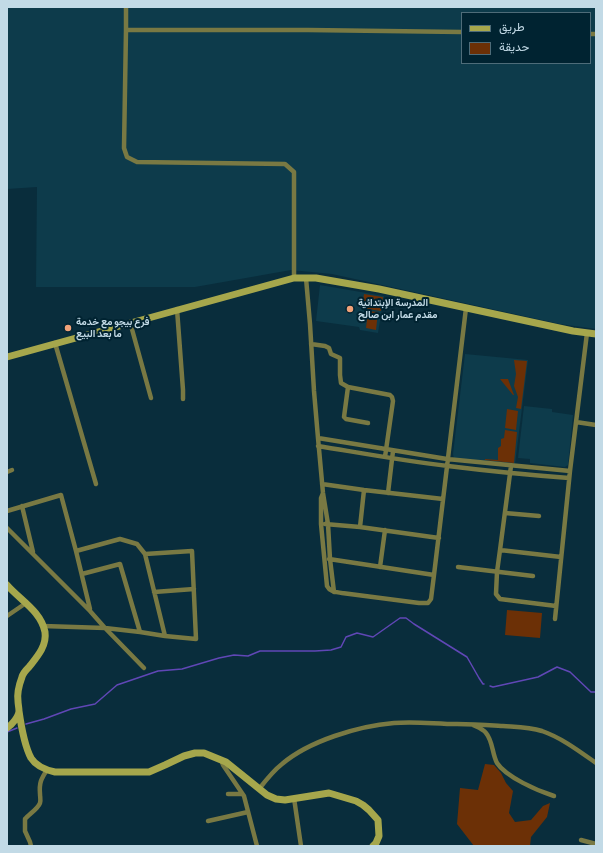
<!DOCTYPE html>
<meta charset="utf-8">
<style>
body{margin:0}
#map{position:relative;width:603px;height:853px;overflow:hidden;background:#092d3c;font-family:"Crimson Pro",Vazirmatn,serif}
canvas{display:block}
.frame{position:absolute;inset:0;border:8px solid #c2dae6;pointer-events:none}
.legend{position:absolute;left:461px;top:12px;width:130px;height:52px;box-sizing:border-box;background:#002331;border:1px solid #4e6c79;margin:0;padding:5px 7px;list-style:none;font-size:12px;color:#c2dae6}
.legend li{display:flex;align-items:center;gap:8px;height:20px}
.legend b{width:20px;border:1px solid #4e6c79}
</style>
<div id="map">
<canvas width="603" height="853"></canvas>
<div class="frame"></div>
<ul class="legend">
<li><b style="height:5px;background:#a6a74c"></b>طريق</li>
<li><b style="height:11px;background:#6c3006"></b>حديقة</li>
</ul>
</div>
<script>
const context = document.querySelector('canvas').getContext('2d');
context.lineJoin = 'round';
function paint(path, color) { context.fillStyle = color; context.fill(path, 'evenodd'); }
function stroke(path, color, width, dash) { context.strokeStyle = color; context.lineWidth = width; context.lineCap = dash ? 'butt' : 'round'; context.setLineDash(dash || []); context.stroke(path); }
function write(font, color, halo, rows, align = 'center') {
  context.font = font + ' "Crimson Pro",Vazirmatn,serif'; context.lineWidth = 4; context.setLineDash([]); context.textBaseline = 'middle'; context.strokeStyle = halo; context.fillStyle = color; for (const [text, x, y, turn = 0] of rows) {
    context.save(); context.translate(x, y); context.rotate((+turn || 0) * Math.PI / 180); context.textAlign = isNaN(turn) ? turn : align; if (halo) context.strokeText(text, 0, 0); context.fillText(text, 0, 0); context.restore();
  }
}
paint(new Path2D(`
 M7,7H596V329L560,324L332,274L291,270L195,287H36L37,187L7,189ZM462,13H590V63H462Z
 M320,285L384,296L378,333L360,330L359,327L316,321Z
 M465,354L528,360L515,464L454,459L453,454Z
 M524,406L552,409V412L573,415L568,465L565,467L530,463V459L518,458Z`), '#0d3b4b');
paint(new Path2D(`
 M364,294L383,297L381,311L362,308Z
 M368,311L378,312L376,330L366,328Z
 M514,360L527,361L521,409L516,408L518,397L514,386L516,374Z
 M500,379H508L514,395H513Z
 M507,409L518,411L516,430L505,428Z
 M505,430L517,432L514,463L485,460V459L498,460V448L501,446V439L504,438Z
 M507,610L542,613L540,638L505,635Z
 M485,764L494,765L501,773L506,783L513,791L509,813L515,822L531,820L543,806L550,803L547,817L531,837L530,846H474L457,824L460,788L478,790Z`), '#6c3006');
stroke(new Path2D(`
 M490,686L493,687L538,677L557,667L570,672L591,692H596
 M26,724L44,719L71,709L95,704L117,685L158,671L182,669L219,658L234,655L248,656L260,651H315L331,650L341,647L346,637L357,633L373,637L400,618H406L414,624L467,657L479,678L483,684H484
 M7,732L17,728`), '#6047b6', 1.5);
stroke(new Path2D(`
 M126,30V7
 M590,34H596
 M294,278V172L285,164L137,162L127,157L124,148L126,30H308L462,32
 M306,278L310,324L314,391L318,438L323,493L328,524L330,559L334,592
 M177,309L183,390V399
 M130,322L151,398
 M55,343L96,484
 M311,344L325,346L329,348L331,354L340,358V375L341,383L348,387L390,395L392,397L393,401L385,457
 M348,387L344,417L346,419L368,423
 M576,422L596,425
 M318,438L447,459L570,471
 M318,446C361,453 404,461 448,466C488,471 529,475 569,478
 M511,466L500,550L497,572L496,594L500,599L556,606
 M7,472L12,470
 M322,484L364,490L443,499
 M323,493L321,498V524L327,586C330,592 336,592 342,593L419,603H428L431,599L434,575L466,308
 M388,493L393,451
 M22,506L33,552
 M7,511L61,495L76,551L90,609
 M505,513L539,516
 M325,524L360,527L439,538
 M360,527L364,490
 M7,528L90,611L105,628L144,668
 M500,550L561,557
 M76,551L120,539L137,544L145,554L165,636
 M329,559L434,575
 M380,567L385,530
 M458,567L533,576
 M82,574L120,564L140,632
 M154,592L194,589
 M7,616L26,603
 M555,619L570,471L587,333
 M43,626L105,628L140,632L165,636L196,639L192,551L145,554
 M473,725C477,727 483,729 486,733C493,741 492,754 497,763C506,777 538,791 554,796
 M221,760L223,765L244,796L257,846
 M259,789C266,780 273,771 282,764C309,741 358,726 394,723C415,721 436,724 457,724C473,724 487,725 503,726C516,727 529,727 542,731C562,738 579,751 596,763
 M228,794H242
 M294,798L301,846
 M208,821L248,812
 M581,840L596,844
 M31,846L30,842L25,831V819C29,814 38,809 40,803C41,800 40,797 40,794C39,783 41,779 47,770`), '#797943', 4.5);
stroke(new Path2D(`
 M7,357L294,278H316L379,289L573,331L596,334
 M7,585C20,600 41,611 45,632C47,646 37,657 29,667C26,670 23,673 22,677C19,685 17,694 18,701C18,704 19,708 19,711C19,716 12,725 7,728
 M19,711C21,725 24,745 31,758C36,766 46,770 55,772H149L165,765L184,756L195,753H204L226,762L267,795L276,799L285,800L329,793L356,801L363,805L369,810L378,820L379,836L376,843L373,846`), '#a6a74c', 7);
for (const [x, y, r, color] of [
 [350,309,4,"#f0a279"],
 [68,328,4,"#f0a279"]
]) { const dot = new Path2D(); dot.arc(x, y, r, 0, 2 * Math.PI); context.fillStyle = color; context.fill(dot); stroke(dot, '#002331', 1.5); }
write('bold 10px', '#c2dae6', '#002331', [
 ["المدرسة الإبتدائية",358,303],
 ["مقدم عمار ابن صالح",358,315],
 ["فرع بيجو مع خدمة",76,322],
 ["ما بعد البيع",76,334]
], 'left');
</script>
